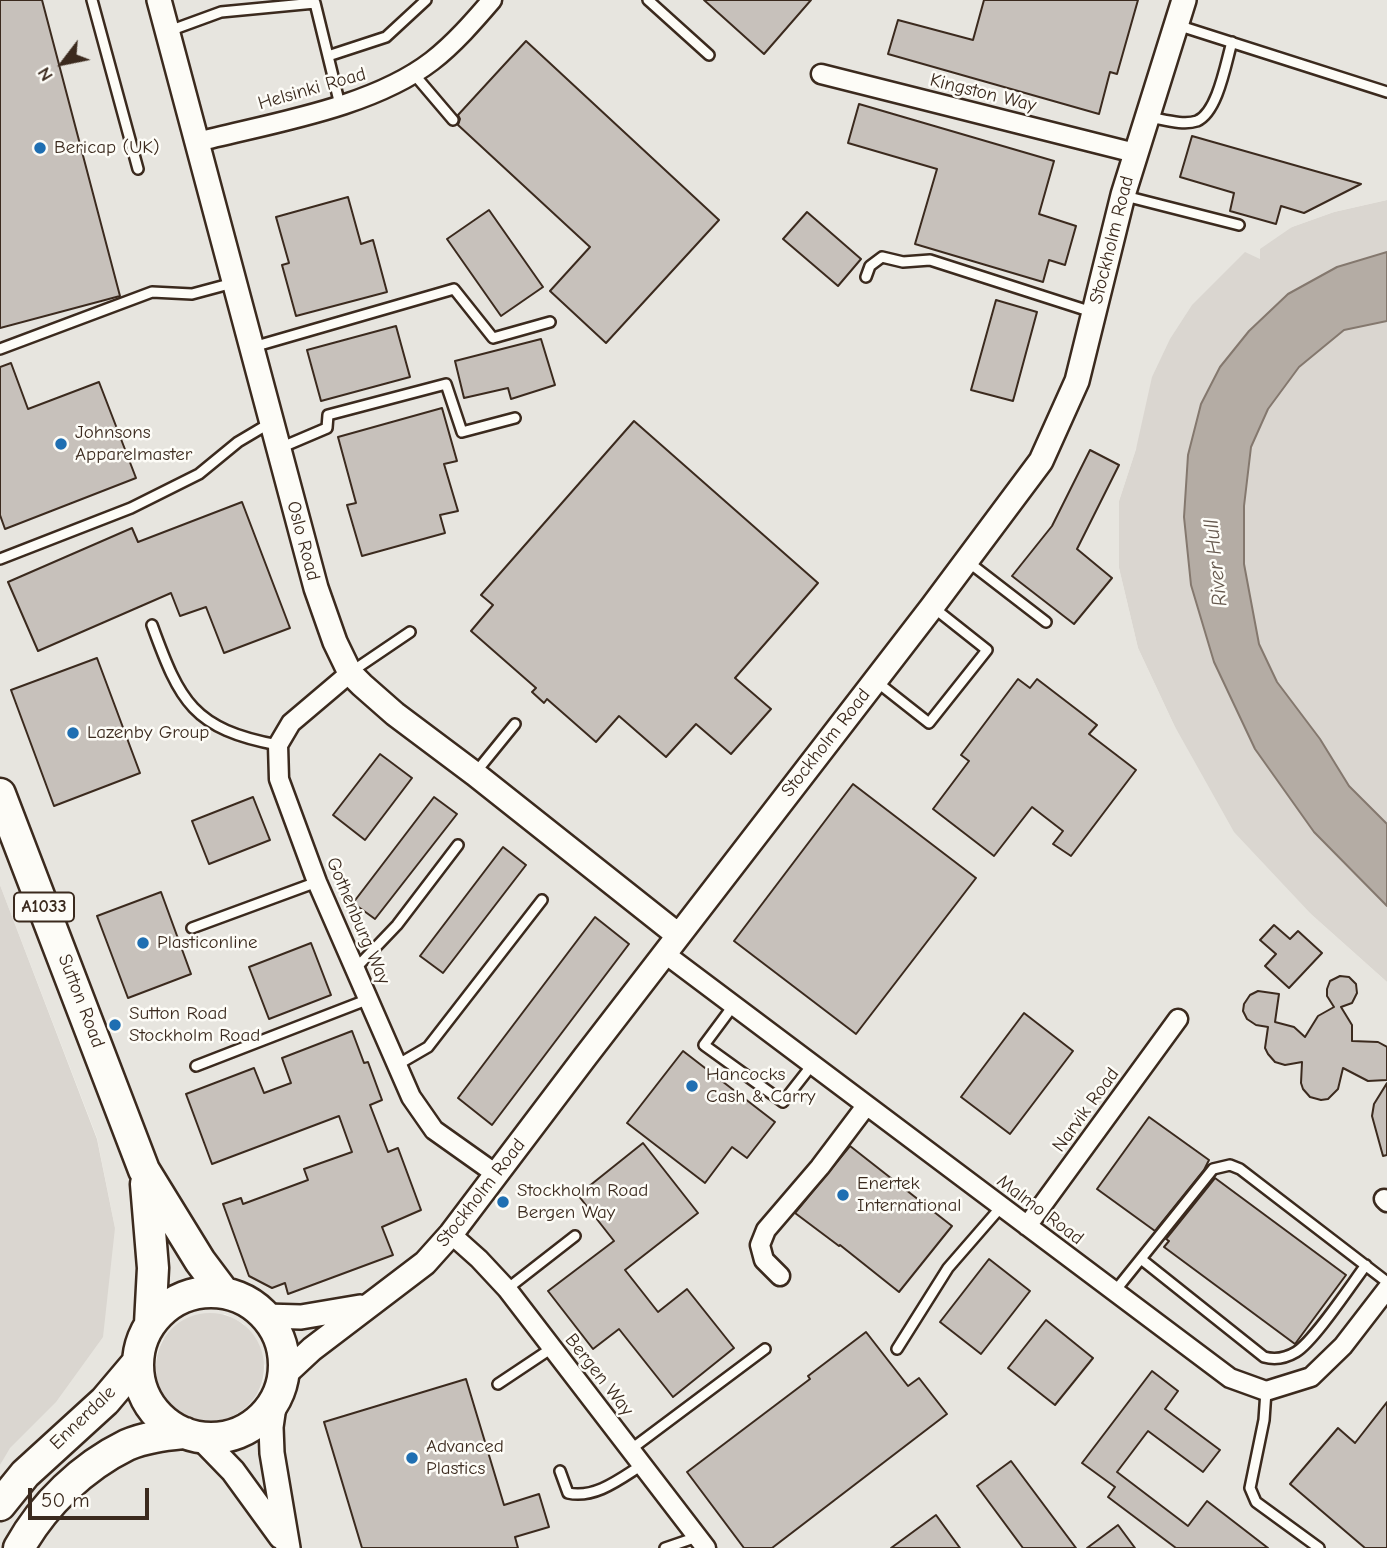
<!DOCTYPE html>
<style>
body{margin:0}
#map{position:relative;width:1387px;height:1548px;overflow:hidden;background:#f5f4ee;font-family:"Comic Neue",sans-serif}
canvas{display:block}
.north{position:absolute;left:28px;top:28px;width:70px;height:70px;-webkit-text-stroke:5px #fdfcf7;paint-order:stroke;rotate:238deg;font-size:19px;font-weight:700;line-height:28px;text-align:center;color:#3b2a1e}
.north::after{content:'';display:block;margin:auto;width:24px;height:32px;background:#3b2a1e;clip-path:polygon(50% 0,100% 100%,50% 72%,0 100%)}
.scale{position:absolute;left:28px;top:1488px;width:121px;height:32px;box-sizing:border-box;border:4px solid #3b2a1e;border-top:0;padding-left:9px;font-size:21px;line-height:24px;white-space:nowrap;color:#3b2a1e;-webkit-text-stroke:5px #fdfcf7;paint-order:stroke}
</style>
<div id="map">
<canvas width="1387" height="1548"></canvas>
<div class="north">N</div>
<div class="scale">50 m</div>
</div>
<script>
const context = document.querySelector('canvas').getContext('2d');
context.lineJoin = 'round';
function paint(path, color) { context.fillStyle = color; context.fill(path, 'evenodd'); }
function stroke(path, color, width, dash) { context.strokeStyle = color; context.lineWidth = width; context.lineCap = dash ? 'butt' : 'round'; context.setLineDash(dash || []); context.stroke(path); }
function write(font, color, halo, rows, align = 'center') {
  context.font = font + ' "Comic Neue",sans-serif'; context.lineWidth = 5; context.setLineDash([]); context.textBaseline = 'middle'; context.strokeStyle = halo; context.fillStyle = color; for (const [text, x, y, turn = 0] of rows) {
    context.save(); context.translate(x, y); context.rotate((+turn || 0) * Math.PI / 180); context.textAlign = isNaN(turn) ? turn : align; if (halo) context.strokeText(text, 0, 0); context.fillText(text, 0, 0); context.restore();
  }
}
paint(new Path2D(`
 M0,0H1387V200L1334,212L1292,227L1260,259L1136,449L1119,501V568L1138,648L1174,725L1312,915L1387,982V1548H0V1465L115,1228L97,1138L0,885ZM225,1314L244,1324L265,1366L264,1378L260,1389L250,1404L235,1416L218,1421H201L190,1418L170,1404L158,1384L155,1362L157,1352L163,1339Z`), '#e7e5df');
paint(new Path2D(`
 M1387,200V252L1337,267L1288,294L1191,585L1214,662L1255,749L1314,832L1387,906V982L1312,915L1234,832L1174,725L1138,648L1119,568V501L1136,449L1152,377L1170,339L1192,305L1245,252L1260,259V249L1292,227L1334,212Z
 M1387,321V824L1349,786L1320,739L1277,682L1259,644L1244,564V506L1251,447L1268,409L1299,367L1344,330Z
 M0,885L97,1139L115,1228L103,1337L56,1402L10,1448L0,1465Z
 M156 1367a54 54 0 1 1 108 0a54 54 0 1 1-108 0Z`), '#dad6d0');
const water = new Path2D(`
 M1387,252V321L1344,330L1299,367L1268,409L1251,447L1244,506V564L1259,644L1277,682L1320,739L1349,786L1387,824V906L1314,832L1255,749L1214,662L1191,585L1184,517L1188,455L1201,404L1220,367L1249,331L1288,294L1337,267Z`);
paint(water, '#b4aca4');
stroke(water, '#84786e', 2);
const building = new Path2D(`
 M0,0H42L120,296L0,328Z
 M704,0H811L764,54Z
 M984,0H1138L1117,74L1110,72L1099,114L888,54L898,20L973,40Z
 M526,41L719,220L606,343L550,291L590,247L458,125L460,119L458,115Z
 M859,104L1054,161L1039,214L1076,226L1065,265L1049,260L1043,282L915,244L937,169L848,143Z
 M1192,136L1315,171L1361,184L1304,213L1281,206L1276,224L1230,211L1234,193L1180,177Z
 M348,197L361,244L373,240L387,292L296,316L282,265L289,263L276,217Z
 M489,210L543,287L501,316L447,239Z
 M807,212L861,259L838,286L783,239Z
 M996,300L1037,312L1013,401L971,390Z
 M396,326L410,377L321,401L307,350Z
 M541,339L555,385L511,399L508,388L464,398L455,361Z
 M11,363L28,409L99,382L136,478L5,529L0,515V367Z
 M442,408L457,461L444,464L458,511L440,515L445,533L362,556L347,505L356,503L338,437Z
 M634,421L818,583L735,678L771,709L731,754L696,724L666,757L619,716L596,742L547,699L544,703L532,692L536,688L471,631L493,605L481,595Z
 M1090,450L1119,465L1077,549L1112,578L1074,624L1012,576L1052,526Z
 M242,502L290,628L224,653L206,607L180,616L171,593L38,651L8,582L132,528L138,542Z
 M97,658L140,773L54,806L11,690Z
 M1018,679L1030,688L1037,679L1097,725L1089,734L1136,770L1071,856L1053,844L1063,831L1032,807L994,856L933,809L969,761L961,755Z
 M380,754L412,778L365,840L333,815Z
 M853,784L976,878L856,1034L734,941Z
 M253,797L270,840L209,864L192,821Z
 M434,797L457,814L375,919L353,903Z
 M503,847L526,865L443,973L420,956Z
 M161,892L191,974L128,998L97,916Z
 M595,917L629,944L492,1125L458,1098Z
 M1274,925L1290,939L1298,931L1322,953L1289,988L1265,966L1276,954L1260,940Z
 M311,943L331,995L269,1019L249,967Z
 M1340,976L1349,977L1356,984L1357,993L1352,1003L1341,1007L1352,1025V1041L1378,1042L1387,1047V1080L1368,1081L1343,1068L1338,1089L1328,1099L1321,1100L1310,1097L1303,1089L1301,1083L1302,1062L1285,1065L1275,1062L1268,1054L1265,1048L1268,1027L1256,1025L1247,1019L1243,1011L1244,1004L1250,995L1258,991L1279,994L1275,1022L1294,1027L1305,1037L1318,1016L1334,1007L1327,996V989L1330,981Z
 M1024,1013L1073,1051L1010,1134L961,1097Z
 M352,1031L364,1063L368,1062L382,1100L370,1105L388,1152L398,1148L421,1210L382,1227L393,1255L288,1294L285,1283L272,1288L249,1276L223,1204L241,1198L243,1204L308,1180L304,1169L352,1152L339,1116L212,1164L186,1094L254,1068L264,1093L291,1083L282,1058Z
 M683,1051L775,1122L747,1158L732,1147L705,1183L627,1123Z
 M1387,1083V1155L1383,1156L1372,1116L1374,1104Z
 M1149,1117L1209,1160L1204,1170L1155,1231L1097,1189Z
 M643,1143L698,1213L625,1270L658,1312L687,1289L734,1348L673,1397L619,1329L593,1349L548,1291L614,1241L578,1195Z
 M850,1146L952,1226L899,1292L840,1245L839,1246L795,1213Z
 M1215,1178L1346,1275L1295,1344L1164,1247L1169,1241L1166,1239Z
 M989,1259L1030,1291L981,1354L940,1322Z
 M1046,1320L1093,1358L1055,1405L1008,1368Z
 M866,1332L908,1386L919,1378L947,1414L772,1548H744L687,1472L810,1379L808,1376Z
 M1152,1371L1178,1391L1165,1409L1220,1450L1203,1472L1148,1431L1117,1472L1188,1526L1207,1501L1268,1548H1176L1108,1497L1115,1487L1082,1463Z
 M466,1379L504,1505L539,1494L549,1527L515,1537L518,1548H362L324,1422Z
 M1387,1402V1548H1365L1290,1484L1338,1428L1355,1443Z
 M1011,1461L1076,1548H1023L977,1486Z
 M936,1515L960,1548H891Z
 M1118,1525L1135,1548H1087Z`);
paint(building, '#c7c1bb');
stroke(building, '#3b2a1e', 2);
const service = new Path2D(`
 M92,0L138,169
 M648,0L709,55
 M1177,25L1387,92
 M169,31L221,12L315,3L340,105
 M328,56L386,37L426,0
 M413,73L453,120
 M1148,117C1162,119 1183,126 1197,121C1218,112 1226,62 1232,42
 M1125,196L1239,225
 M866,277L870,266L882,257L903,262L930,260L1092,312
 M253,347L454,289L493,338L550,322
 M0,349L152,292L192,294L233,283
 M280,448L327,428L328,415L446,384L462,432L515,418
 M0,559L131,508L199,474L238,442L270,423
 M967,561L1046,622
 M152,625C180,702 193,729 278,745
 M351,672L410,632
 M877,682L929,723L987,650L934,608
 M476,772L515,724
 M192,928L317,882
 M356,968L397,925L458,845
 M733,1006L704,1045L783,1102L812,1065
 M397,1065L428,1047L542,900
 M196,1066L369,999
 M1141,1259L1264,1357C1275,1360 1286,1358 1296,1352C1314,1341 1351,1285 1366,1265
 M507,1289L575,1236
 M1115,1291L1213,1169L1230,1165L1240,1169L1387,1282
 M897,1349L948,1268L1001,1207
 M498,1384L552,1348
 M1266,1391L1264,1420L1250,1488L1256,1502L1319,1548
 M630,1450L765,1349
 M560,1471L568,1493C595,1499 620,1479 642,1465
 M665,1548L697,1537`);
const minor = new Path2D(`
 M821,74L1135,153
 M197,142C271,123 371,108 432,61C454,44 474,21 492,0
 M350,673L291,723L278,745L279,779L317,882L411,1097L434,1130L496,1174
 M664,953L1230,1378L1266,1391L1311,1377L1343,1346L1387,1289
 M1384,1199L1387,1202
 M1027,1226L1178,1019
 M451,1234L479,1259L507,1289L706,1548
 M780,1276L764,1260L760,1245L766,1230L820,1167L866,1106`);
const tertiary = new Path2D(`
 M159,0L316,588L335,642L350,673L362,685L395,714L475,774L678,935
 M265,1316L301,1317L360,1307
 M283,1376L312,1349L425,1263L451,1234L585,1057L932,607L1041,461L1077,381L1123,195L1184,0
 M275,1399L271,1427L272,1453L288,1548
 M200,1437L233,1471L281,1537`);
const trunk = new Path2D(`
 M0,794L144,1170L200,1261L224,1293
 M146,1184L153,1268L150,1324
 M138 1365a73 73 0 1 1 146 0a73 73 0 1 1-146 0Z
 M0,1505L25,1474L105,1401L138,1362
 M19,1548C43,1505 82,1467 127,1445C145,1437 166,1435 185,1433`);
stroke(service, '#3b2a1e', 14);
stroke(minor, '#3b2a1e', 23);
stroke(tertiary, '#3b2a1e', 28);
stroke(trunk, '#3b2a1e', 35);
stroke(service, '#fdfcf7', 9);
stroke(minor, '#fdfcf7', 18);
stroke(tertiary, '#fdfcf7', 23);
stroke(trunk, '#fdfcf7', 30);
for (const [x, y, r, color] of [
 [40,148,7,"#1f6fb2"],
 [61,444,7,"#1f6fb2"],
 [73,733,7,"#1f6fb2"],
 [143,943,7,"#1f6fb2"],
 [115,1025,7,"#1f6fb2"],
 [692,1086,7,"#1f6fb2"],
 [843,1195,7,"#1f6fb2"],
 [503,1202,7,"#1f6fb2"],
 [412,1458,7,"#1f6fb2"]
]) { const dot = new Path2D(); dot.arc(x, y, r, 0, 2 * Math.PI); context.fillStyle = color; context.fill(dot); stroke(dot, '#fdfcf7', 2.5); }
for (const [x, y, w] of [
 [44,907,60]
]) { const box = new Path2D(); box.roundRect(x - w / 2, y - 14.5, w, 29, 5); context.fillStyle = '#fdfcf7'; context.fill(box); stroke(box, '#3b2a1e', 2); }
write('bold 18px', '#3b2a1e', null, [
 ["A1033",44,907]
]);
write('19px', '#3b2a1e', '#fdfcf7', [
 ["Helsinki Road",312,89,-16],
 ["Kingston Way",983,93,14],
 ["Stockholm Road",1112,240,-76],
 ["Oslo Road",303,541,75],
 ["Stockholm Road",826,743,-52],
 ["Gothenburg Way",358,921,67],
 ["Sutton Road",81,1001,69],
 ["Narvik Road",1086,1110,-54],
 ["Stockholm Road",481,1193,-52],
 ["Malmo Road",1040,1210,37],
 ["Bergen Way",599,1375,52],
 ["Ennerdale",83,1418,-44]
]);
write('19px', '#3b2a1e', '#fdfcf7', [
 ["Bericap (UK)",54,148],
 ["Johnsons",75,433],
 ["Apparelmaster",75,455],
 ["Lazenby Group",87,733],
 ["Plasticonline",157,943],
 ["Sutton Road",129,1014],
 ["Stockholm Road",129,1036],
 ["Hancocks",706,1075],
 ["Cash & Carry",706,1097],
 ["Enertek",857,1184],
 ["International",857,1206],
 ["Stockholm Road",517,1191],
 ["Bergen Way",517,1213],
 ["Advanced",426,1447],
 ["Plastics",426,1469]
], 'left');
write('italic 21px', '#65584d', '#fdfcf7', [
 ["River Hull",1216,563,-96]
]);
</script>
